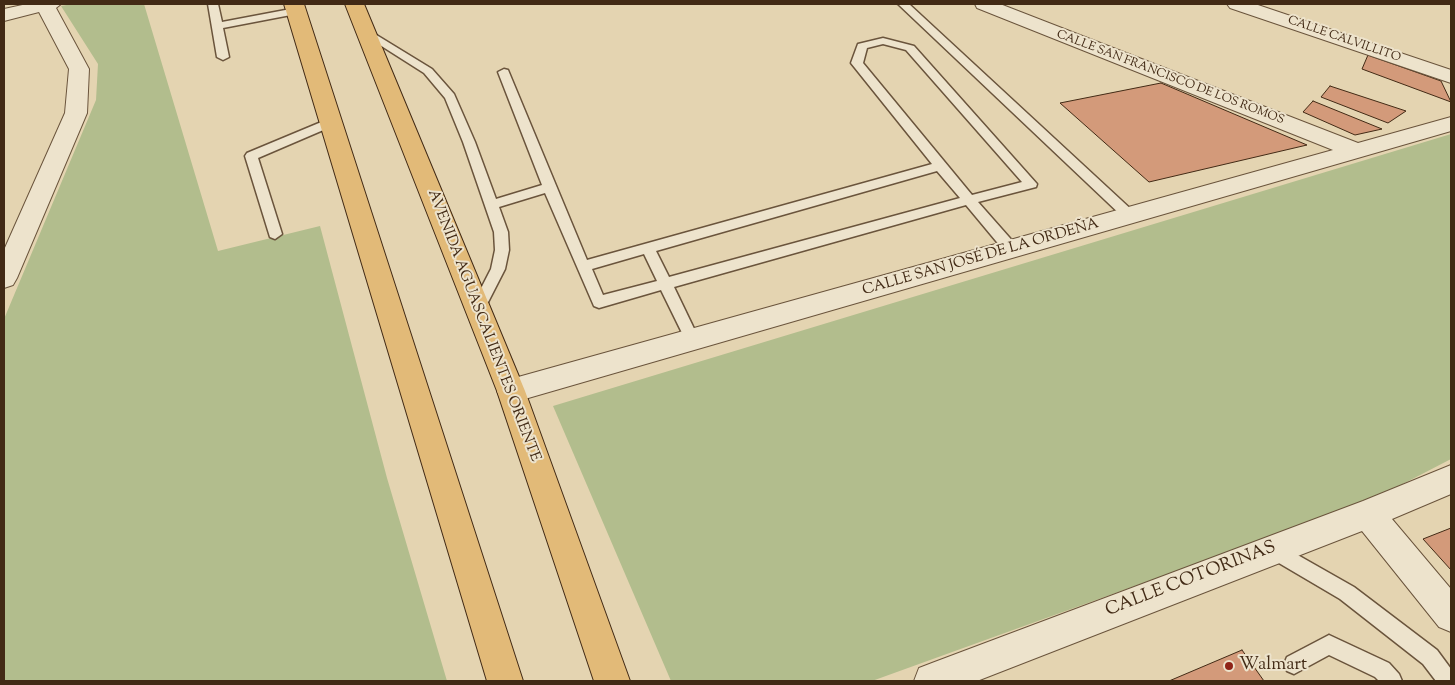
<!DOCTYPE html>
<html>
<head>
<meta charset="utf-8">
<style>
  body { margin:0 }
  #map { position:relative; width:1455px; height:685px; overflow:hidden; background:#e4d4b1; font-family:"Sorts Mill Goudy",serif }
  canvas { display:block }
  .frame { position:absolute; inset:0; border:5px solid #422a15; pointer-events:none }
</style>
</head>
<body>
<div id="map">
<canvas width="1455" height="685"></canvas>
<div class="frame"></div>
</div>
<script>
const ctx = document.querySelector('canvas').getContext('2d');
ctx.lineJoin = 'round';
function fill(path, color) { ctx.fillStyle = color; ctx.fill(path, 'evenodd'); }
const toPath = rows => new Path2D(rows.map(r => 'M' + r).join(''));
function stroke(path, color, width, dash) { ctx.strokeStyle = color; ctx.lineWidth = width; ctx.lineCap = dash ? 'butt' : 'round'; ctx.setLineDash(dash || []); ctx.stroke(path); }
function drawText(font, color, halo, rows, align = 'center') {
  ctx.font = font + ' "Sorts Mill Goudy",serif'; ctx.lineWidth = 4; ctx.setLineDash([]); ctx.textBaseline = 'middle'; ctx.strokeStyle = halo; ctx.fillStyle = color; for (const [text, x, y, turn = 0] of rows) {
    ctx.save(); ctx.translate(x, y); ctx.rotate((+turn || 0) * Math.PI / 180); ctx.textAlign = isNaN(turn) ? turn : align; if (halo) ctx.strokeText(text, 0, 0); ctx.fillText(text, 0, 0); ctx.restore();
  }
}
fill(toPath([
  [72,4,144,4,218,251,320,226,387,478,447,681,4,681,4,319,96,100,98,64,61,6],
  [1451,134,1451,459,1370,501,872,681,671,681,553,406]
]), '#b2bd8d');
const building = toPath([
  [1368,55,1441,81,1451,102,1362,69,1368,55],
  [1161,83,1307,145,1149,182,1060,103,1161,83],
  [1330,86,1406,111,1388,123,1321,97,1330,86],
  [1313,101,1382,129,1355,135,1303,112,1313,101],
  [1451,528,1451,570,1423,539,1451,528],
  [1242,650,1264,681,1169,681,1242,650]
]);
fill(building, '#d39a7a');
stroke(building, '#422a15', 1);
const service = toPath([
  [208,4,218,4,222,22,296,8,301,11,296,14,223,28,229,57,223,60,217,57,208,4],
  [898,4,909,4,1134,212,1136,215,1134,218,1124,218,898,4],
  [365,28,432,69,454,94,475,142,496,199,542,185,498,72,504,69,508,70,587,260,932,164,851,63,858,44,883,38,914,46,1037,184,1036,187,978,202,1016,245,1018,249,1016,253,1011,254,1006,253,966,205,674,287,699,339,697,343,692,345,687,343,661,290,599,308,594,306,545,193,499,207,508,232,509,250,505,269,483,312,478,314,473,312,471,308,491,269,495,250,494,232,463,142,445,98,424,73,361,33,360,31,365,28],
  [883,44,906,50,1022,182,972,195,863,63,867,48,883,44],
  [937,171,960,198,669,277,656,251,937,171],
  [644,254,657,281,603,295,592,269,644,254],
  [331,118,335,119,337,122,335,125,258,158,282,234,275,239,270,237,245,156,247,153,331,118],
  [1273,541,1354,587,1437,650,1451,669,1451,681,1436,681,1423,664,1340,599,1267,556,1264,550,1267,544,1273,541],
  [1329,635,1389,663,1399,674,1402,681,1379,681,1375,677,1329,655,1294,674,1287,671,1284,664,1287,657,1329,635]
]);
const minor = toPath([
  [27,4,61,4,56,8,89,69,87,113,17,278,13,285,4,288,4,250,65,113,69,69,39,12,4,21,4,9,27,4],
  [975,4,1000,4,1358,143,1451,117,1451,131,511,403,501,400,497,391,501,382,511,379,1333,150,977,8,975,4],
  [1227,4,1255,4,1451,70,1451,83,1230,8,1227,4],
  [1451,465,1451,494,1392,519,1451,589,1451,632,1439,627,1362,531,977,681,914,681,919,668,932,663,1363,501,1451,465]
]);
const primary = toPath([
  [284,4,304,4,523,681,487,681,284,4],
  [345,4,364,4,525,391,630,681,594,681,497,391,345,4]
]);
stroke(service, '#6a543c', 3);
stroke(minor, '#6a543c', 2);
stroke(primary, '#422a15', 2);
fill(service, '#ede3cc');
fill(minor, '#ede3cc');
fill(primary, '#e2ba78');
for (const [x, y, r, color] of [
  [1229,666,5,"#8f2418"]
]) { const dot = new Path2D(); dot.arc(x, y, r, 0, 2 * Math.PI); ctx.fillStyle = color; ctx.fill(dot); stroke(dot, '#ede3cc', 2); }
drawText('12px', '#422a15', '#ede3cc', [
  ["CALLE CALVILLITO",1344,40,19],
  ["CALLE SAN FRANCISCO DE LOS ROMOS",1170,78,21]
]);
drawText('15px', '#422a15', '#ede3cc', [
  ["CALLE SAN JOSÉ DE LA ORDEÑA",981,258,-16],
  ["AVENIDA AGUASCALIENTES ORIENTE",483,326,69]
]);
drawText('18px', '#422a15', '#ede3cc', [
  ["CALLE COTORINAS",1191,580,-21]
]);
drawText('18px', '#422a15', '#ede3cc', [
  ["Walmart",1239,666]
], 'left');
</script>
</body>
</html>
